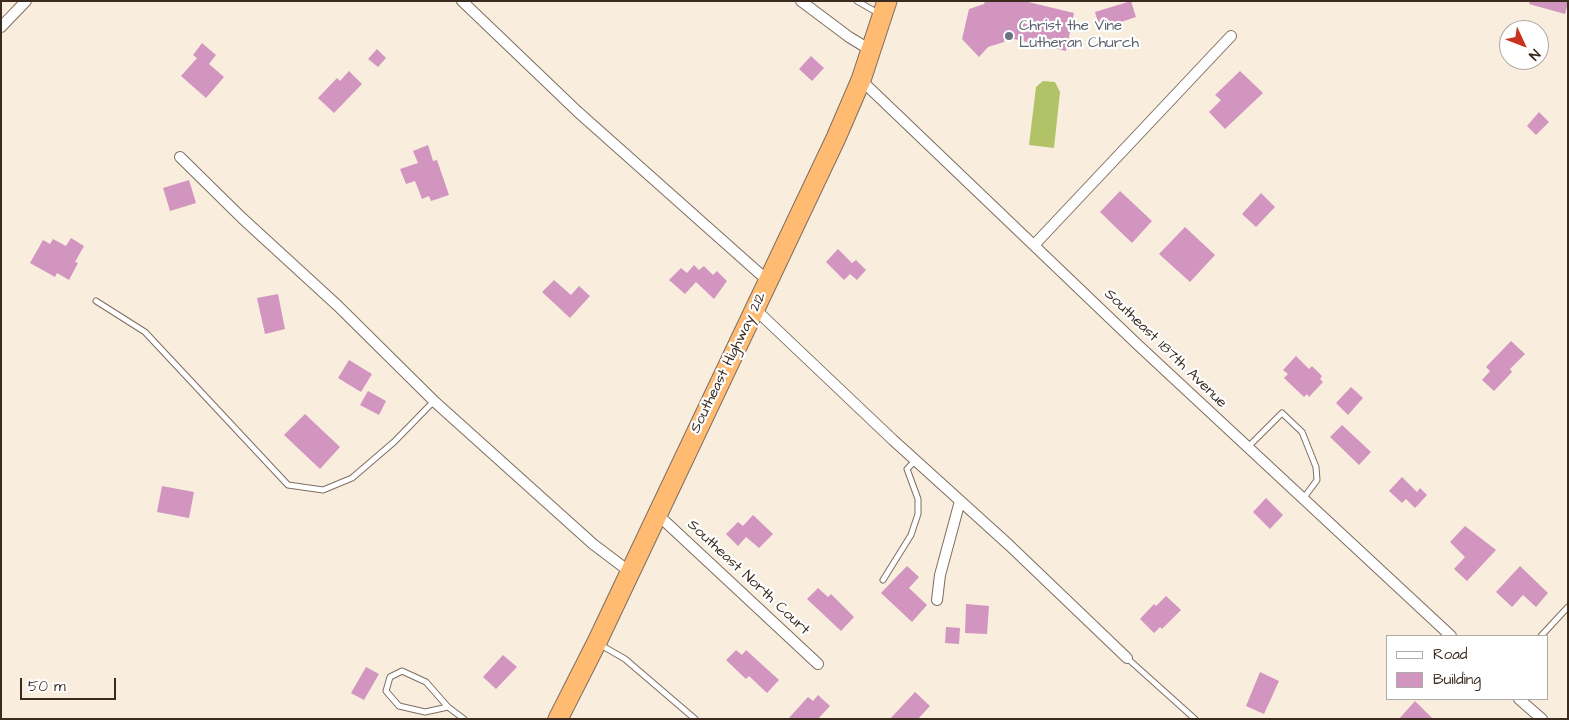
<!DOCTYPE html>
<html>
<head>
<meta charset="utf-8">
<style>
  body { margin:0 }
  #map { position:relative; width:1569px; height:720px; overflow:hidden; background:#f9edde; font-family:"Architects Daughter",sans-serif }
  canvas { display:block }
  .frame { position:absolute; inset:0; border:2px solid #3b2a1e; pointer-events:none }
  .legend { position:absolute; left:1386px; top:635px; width:162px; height:65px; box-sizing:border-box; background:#fff; border:1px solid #b1aaa5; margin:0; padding:6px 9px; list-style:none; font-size:15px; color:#3b2a1e }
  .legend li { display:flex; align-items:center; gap:10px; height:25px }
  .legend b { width:25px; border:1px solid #b1aaa5 }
  .north { position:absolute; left:1499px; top:20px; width:50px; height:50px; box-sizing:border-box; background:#fff; border:1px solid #b1aaa5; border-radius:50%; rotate:133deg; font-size:14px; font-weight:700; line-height:20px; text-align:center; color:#3b2a1e }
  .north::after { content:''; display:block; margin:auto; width:18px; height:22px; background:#c8321e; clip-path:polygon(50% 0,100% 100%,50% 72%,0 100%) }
  .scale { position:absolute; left:20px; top:678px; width:96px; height:22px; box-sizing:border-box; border:2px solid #3b2a1e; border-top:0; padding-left:6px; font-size:15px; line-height:18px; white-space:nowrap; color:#3b2a1e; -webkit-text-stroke:4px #fff; paint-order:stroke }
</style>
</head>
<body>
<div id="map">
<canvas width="1569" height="720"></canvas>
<div class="frame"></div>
<ul class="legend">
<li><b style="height:6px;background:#fff"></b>Road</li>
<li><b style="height:14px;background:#d195bf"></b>Building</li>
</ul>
<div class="north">N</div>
<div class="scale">50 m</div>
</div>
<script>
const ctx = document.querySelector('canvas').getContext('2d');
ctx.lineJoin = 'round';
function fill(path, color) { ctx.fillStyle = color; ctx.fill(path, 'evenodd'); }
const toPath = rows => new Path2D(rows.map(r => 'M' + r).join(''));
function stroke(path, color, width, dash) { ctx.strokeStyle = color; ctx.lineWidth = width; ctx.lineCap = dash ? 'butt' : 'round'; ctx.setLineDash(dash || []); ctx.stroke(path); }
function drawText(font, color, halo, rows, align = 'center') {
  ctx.font = font + ' "Architects Daughter",sans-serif'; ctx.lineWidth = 4.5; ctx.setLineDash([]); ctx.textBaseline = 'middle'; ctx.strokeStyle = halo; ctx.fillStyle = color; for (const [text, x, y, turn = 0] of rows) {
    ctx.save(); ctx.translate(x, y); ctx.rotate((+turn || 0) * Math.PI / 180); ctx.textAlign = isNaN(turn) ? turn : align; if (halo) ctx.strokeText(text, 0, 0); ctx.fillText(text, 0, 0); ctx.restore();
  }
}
fill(toPath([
  [1043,81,1055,82,1060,92,1054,148,1029,145,1036,87]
]), '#b2c367');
fill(toPath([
  [985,1,1024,1,1074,13,1066,51,1005,37,1004,42,988,47,979,57,962,39,969,9,984,4],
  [1131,1,1136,17,1100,29,1095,12],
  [1530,1,1568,1,1568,3,1565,14,1529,4],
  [202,43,216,55,209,64,224,77,206,98,181,76,197,58,193,55],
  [377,49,386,58,378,67,368,59],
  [811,56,824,68,812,81,799,69],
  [349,71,362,84,334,113,318,98,337,78,340,81],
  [1240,71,1263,93,1225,129,1209,112,1221,100,1215,95],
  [1539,112,1549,122,1536,135,1527,126],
  [428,145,433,161,437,160,449,195,431,201,429,196,422,199,415,181,406,184,400,169,418,163,413,151],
  [189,180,196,203,170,211,163,188],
  [1120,191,1152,221,1132,243,1100,212],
  [1261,193,1275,207,1256,227,1242,214],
  [1185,227,1215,255,1190,282,1159,254],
  [71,238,84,246,75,262,78,263,69,280,57,273,55,277,30,263,43,240,50,244,53,239,66,246],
  [838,249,852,263,856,260,866,270,857,280,850,274,844,280,826,262],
  [694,265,699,270,704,266,713,275,717,271,727,281,714,299,696,282,685,294,669,280,681,268,687,273],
  [554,280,571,295,579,286,590,296,570,318,542,292],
  [278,294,285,329,265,334,257,298],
  [1511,341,1525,354,1510,369,1512,372,1494,391,1482,380,1490,371,1486,367],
  [1296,356,1309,369,1312,366,1322,376,1320,379,1323,382,1309,397,1307,394,1304,397,1284,378,1288,374,1283,370],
  [349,360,372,374,361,392,338,378],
  [1351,387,1363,398,1348,415,1336,403],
  [368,391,386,401,379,415,360,405],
  [305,414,340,447,320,469,284,435],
  [1342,425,1371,452,1359,465,1330,437],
  [1402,477,1417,492,1420,488,1427,495,1415,508,1406,499,1402,503,1389,491],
  [162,486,194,492,189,518,157,512],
  [1266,498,1283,515,1270,529,1253,512],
  [753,515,773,534,759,548,746,537,738,546,726,534,738,522,743,526],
  [1465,526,1496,550,1467,581,1454,569,1465,557,1450,542],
  [907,566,919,577,909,588,927,605,912,622,881,593],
  [1520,566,1548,593,1536,607,1523,595,1512,607,1496,592],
  [818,588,828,597,831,594,854,617,841,631,807,599],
  [1166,596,1181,610,1162,629,1160,627,1154,633,1140,619,1154,604,1156,606],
  [966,604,989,606,987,634,965,633],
  [946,627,960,628,959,644,945,643],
  [736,650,742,655,746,650,779,680,767,693,749,676,746,679,726,660],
  [503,655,517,667,496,689,483,677],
  [366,667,379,674,364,700,351,693],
  [1260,672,1279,681,1264,714,1246,706],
  [915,692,930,706,918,719,890,719],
  [818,695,830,706,818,719,788,719,808,697,813,701],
  [1415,701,1433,719,1399,719]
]), '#d195bf');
const lane = toPath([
  [857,1,878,13],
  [96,301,145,332,288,485,323,490,352,478,394,442,434,401],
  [1247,448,1282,413,1302,432,1316,467,1317,480,1303,499],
  [883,580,911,535,918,514,918,499,907,469,915,461],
  [1541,636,1568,607],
  [599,644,625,659,695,719],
  [1127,658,1195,719],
  [448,707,425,712,399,706,386,691,390,677,402,671,426,682,448,707,464,719]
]);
const street = toPath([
  [462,1,578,112,768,281],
  [801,1,849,37,872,51],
  [1,27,26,1],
  [861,80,1138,345,1451,636],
  [180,157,242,218,338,306,435,402,593,544,630,572],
  [1035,244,1231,36],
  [755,309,893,440,1009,545,1127,658],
  [657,514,818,664],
  [937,600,940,575,960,501],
  [1519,699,1542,719]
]);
const highway = toPath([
  [558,719,597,642,836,138,861,80,887,1]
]);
stroke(lane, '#7e6e61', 7);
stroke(street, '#7e6e61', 12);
stroke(highway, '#7e6e61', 21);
stroke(lane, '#fff', 5);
stroke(street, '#fff', 10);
stroke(highway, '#ffbb71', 19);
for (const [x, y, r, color] of [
  [1009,36,5,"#6b7280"]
]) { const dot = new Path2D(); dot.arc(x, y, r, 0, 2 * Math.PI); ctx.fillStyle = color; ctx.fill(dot); stroke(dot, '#fff', 2); }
drawText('15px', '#5b616d', '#fff', [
  ["Christ the Vine",1019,27],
  ["Lutheran Church",1019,44]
], 'left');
drawText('15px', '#3b2a1e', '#fff', [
  ["Southeast 187th Avenue",1165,349,44],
  ["Southeast Highway 212",729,363,-64],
  ["Southeast North Court",748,578,43]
]);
</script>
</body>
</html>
